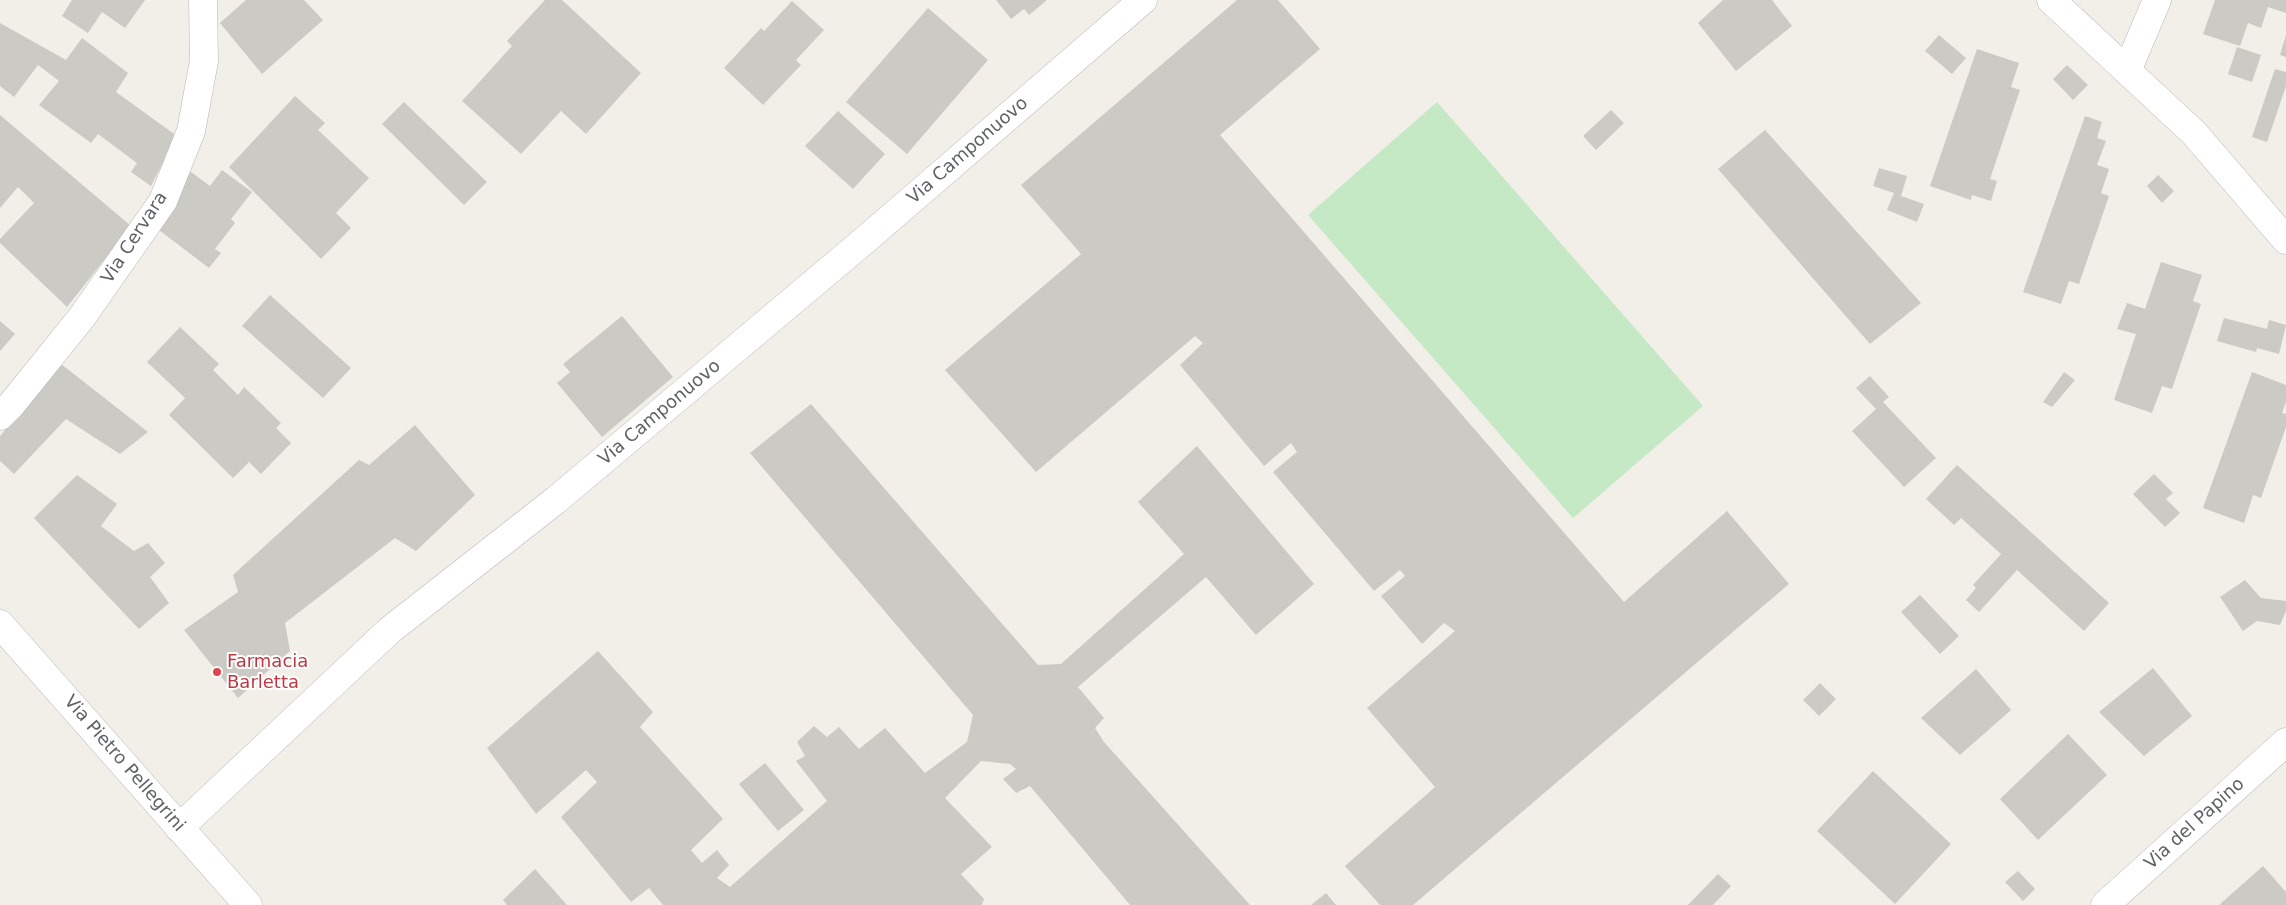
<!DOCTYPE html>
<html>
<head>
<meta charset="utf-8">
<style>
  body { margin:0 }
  canvas { display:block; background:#f1efe8 }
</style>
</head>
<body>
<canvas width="2286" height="905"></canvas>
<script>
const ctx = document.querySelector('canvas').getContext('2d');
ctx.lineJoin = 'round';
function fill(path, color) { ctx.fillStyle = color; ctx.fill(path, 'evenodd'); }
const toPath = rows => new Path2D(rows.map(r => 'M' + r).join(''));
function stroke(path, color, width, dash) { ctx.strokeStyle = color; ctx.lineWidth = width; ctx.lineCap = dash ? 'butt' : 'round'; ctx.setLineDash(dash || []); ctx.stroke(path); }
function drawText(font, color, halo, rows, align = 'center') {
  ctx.font = font + ' "DejaVu Sans",sans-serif'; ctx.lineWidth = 4; ctx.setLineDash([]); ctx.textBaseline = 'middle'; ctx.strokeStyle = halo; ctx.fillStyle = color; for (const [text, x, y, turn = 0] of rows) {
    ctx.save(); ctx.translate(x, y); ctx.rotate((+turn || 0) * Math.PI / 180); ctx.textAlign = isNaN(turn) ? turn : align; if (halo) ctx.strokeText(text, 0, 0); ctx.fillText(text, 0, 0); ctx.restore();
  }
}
fill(toPath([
  [1437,102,1703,406,1573,518,1308,215]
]), '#c5e8c5');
fill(toPath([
  [72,0,145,0,125,28,102,12,88,33,62,16],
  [246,0,304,0,323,20,262,74,220,23],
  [545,0,562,0,641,73,586,134,561,111,521,154,462,101,512,46,507,41],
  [996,0,1047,0,1029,15,1024,9,1011,19],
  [1237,0,1278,0,1320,49,1220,135,1624,602,1727,511,1789,584,1413,905,1380,905,1345,866,1435,787,1367,708,1455,631,1444,623,1422,644,1381,596,1405,576,1400,570,1374,591,1273,472,1297,452,1291,443,1264,466,1180,365,1203,343,1195,336,1036,472,945,370,1081,254,1021,185],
  [1723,0,1772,0,1792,26,1736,71,1698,23],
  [2215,0,2286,0,2286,13,2268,7,2261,28,2248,23,2240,46,2203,34],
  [792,1,824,30,796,60,801,65,763,105,724,68,761,28,764,31],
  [928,8,988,60,907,154,846,102],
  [0,23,66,60,82,38,128,73,116,92,177,136,151,186,131,172,137,163,98,134,91,143,39,105,59,81,38,65,14,97,0,86],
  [1939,35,1966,58,1952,74,1925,51],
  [2286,35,2286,57,2280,55],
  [2237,47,2261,55,2252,82,2228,74],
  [1977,49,2019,63,2011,87,2020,90,1990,179,1997,181,1991,201,1972,195,1971,200,1930,186],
  [2067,65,2088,85,2073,100,2053,79],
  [2275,69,2286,72,2286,86,2267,142,2252,137],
  [295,96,325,123,318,130,369,178,336,213,351,228,321,259,229,167],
  [404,102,487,182,464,205,382,124],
  [1611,110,1624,123,1596,150,1583,136],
  [838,111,885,154,853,189,805,146],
  [0,115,131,226,67,307,0,243,0,239,34,203,18,187,0,208],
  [2085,116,2102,122,2097,138,2106,141,2097,165,2109,169,2101,193,2109,196,2079,284,2069,281,2061,304,2023,292],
  [1765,130,1921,303,1870,344,1718,169],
  [1879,168,1907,176,1901,196,1924,204,1917,222,1887,210,1894,193,1873,186],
  [222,170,252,192,231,219,235,223,215,249,221,253,209,268,151,224,191,172,210,186],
  [2158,175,2174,191,2162,203,2147,186],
  [2161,262,2202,275,2193,301,2201,304,2172,389,2162,386,2152,413,2114,400,2136,334,2117,329,2127,303,2145,309],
  [270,295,351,368,323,398,242,326],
  [622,316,673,377,602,437,557,383,570,372,563,364],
  [2224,318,2267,329,2269,320,2286,325,2279,354,2257,348,2256,352,2217,341],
  [0,321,15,334,0,351],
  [180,327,219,364,213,370,238,395,244,387,281,423,276,428,291,443,261,474,249,462,233,478,169,415,185,398,147,362],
  [61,364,148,432,120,454,66,419,14,474,0,461,0,436],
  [2064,372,2075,380,2052,407,2043,402],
  [2252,372,2286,385,2286,402,2282,413,2286,414,2286,427,2261,498,2253,495,2244,523,2203,508],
  [1870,376,1889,397,1883,402,1936,458,1904,487,1852,431,1876,409,1856,388],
  [811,404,1038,665,1061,664,1184,554,1138,502,1197,446,1314,584,1256,635,1206,577,1078,687,1104,718,1095,728,1104,742,1250,905,1130,905,1030,786,1016,793,1003,779,1016,769,1010,764,981,761,945,798,992,847,961,874,984,899,982,905,663,905,649,888,631,902,561,817,597,782,586,770,536,814,487,748,598,651,653,712,640,727,723,819,691,850,702,863,717,850,729,865,717,878,730,887,827,801,796,761,805,756,797,742,814,726,827,737,839,727,859,749,885,728,925,773,967,742,973,715,750,453],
  [415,425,475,495,416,551,395,538,285,623,290,651,238,698,184,630,238,592,233,575,359,460,369,465],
  [1957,465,2109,603,2084,631,2017,570,1979,612,1966,600,1976,588,1973,585,2001,554,1961,518,1954,525,1926,499],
  [2154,474,2173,493,2166,499,2180,513,2165,527,2133,494],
  [77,475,117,504,101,526,134,551,148,543,165,563,150,577,169,603,139,629,34,518],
  [2245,580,2261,598,2286,601,2286,611,2280,625,2257,621,2243,631,2220,597],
  [1920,595,1959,636,1940,654,1901,612],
  [2153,668,2192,716,2144,756,2099,712],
  [1976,669,2011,710,1960,755,1921,718],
  [1820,683,1836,699,1819,716,1803,700],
  [2068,734,2107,775,2038,840,2000,799],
  [765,763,804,810,778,831,739,784],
  [1873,771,1951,844,1895,904,1817,831],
  [2263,866,2286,892,2286,905,2219,905],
  [535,869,567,905,507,905,503,900],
  [2018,871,2035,889,2023,901,2005,882],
  [1718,874,1731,886,1713,905,1688,905],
  [1326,893,1336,905,1311,905]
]), '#cccac5');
const minor = toPath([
  [2051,0,2194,133,2286,240],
  [2127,71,2157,0],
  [0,416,11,405,82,317,163,201,191,131,204,61,203,0],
  [179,828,390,630,556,500,865,240,1143,0]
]);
const tertiary = toPath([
  [2105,905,2286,742]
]);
const secondary = toPath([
  [0,624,248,905]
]);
stroke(minor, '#b5b8bc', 29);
stroke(tertiary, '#b5b8bc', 29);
stroke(secondary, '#b6babf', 29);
stroke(minor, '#fff', 28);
stroke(tertiary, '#fff', 28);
stroke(secondary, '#fff', 28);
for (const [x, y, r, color] of [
  [217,672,5,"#e0444e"]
]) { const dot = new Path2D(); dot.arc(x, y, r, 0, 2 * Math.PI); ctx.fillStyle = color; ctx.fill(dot); stroke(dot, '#fff', 2); }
drawText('18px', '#5f6368', '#fff', [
  ["Via Camponuovo",968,151,-41],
  ["Via Cervara",135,238,-57],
  ["Via Camponuovo",660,413,-40],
  ["Via Pietro Pellegrini",124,764,49],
  ["Via del Papino",2195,824,-42]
]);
drawText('18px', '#be3a42', '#fff', [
  ["Farmacia",227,662],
  ["Barletta",227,683]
], 'left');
</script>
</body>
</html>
